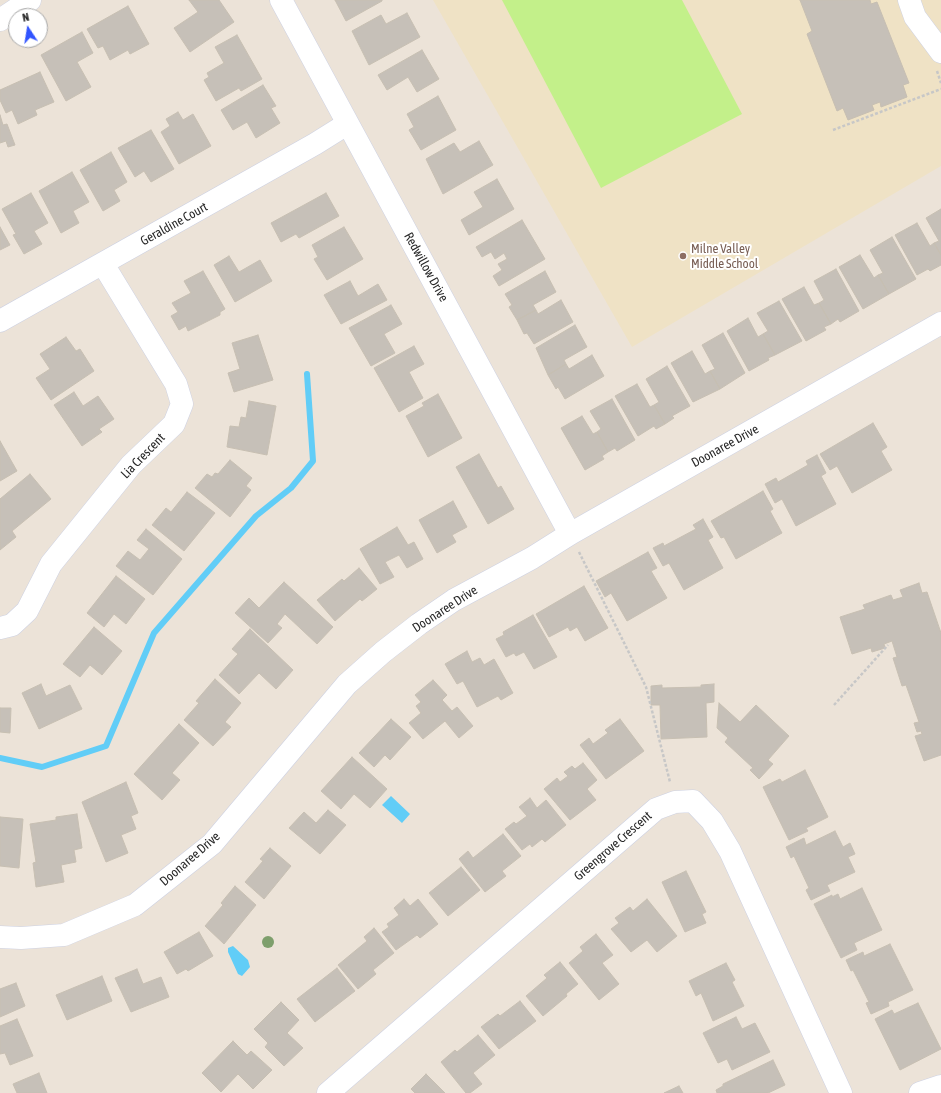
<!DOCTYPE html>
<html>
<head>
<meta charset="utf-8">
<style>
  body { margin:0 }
  #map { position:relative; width:941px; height:1093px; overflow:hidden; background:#ece3d8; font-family:"Asap Condensed",sans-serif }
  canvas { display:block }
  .north { position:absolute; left:8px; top:8px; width:40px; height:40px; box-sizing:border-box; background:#fff; border:1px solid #a9a9a9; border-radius:50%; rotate:348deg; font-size:11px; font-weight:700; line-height:16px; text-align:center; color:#282828 }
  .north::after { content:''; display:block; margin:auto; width:14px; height:18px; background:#3154ff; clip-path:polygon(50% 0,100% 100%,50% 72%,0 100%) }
</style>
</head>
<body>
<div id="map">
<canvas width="941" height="1093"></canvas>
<div class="north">N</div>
</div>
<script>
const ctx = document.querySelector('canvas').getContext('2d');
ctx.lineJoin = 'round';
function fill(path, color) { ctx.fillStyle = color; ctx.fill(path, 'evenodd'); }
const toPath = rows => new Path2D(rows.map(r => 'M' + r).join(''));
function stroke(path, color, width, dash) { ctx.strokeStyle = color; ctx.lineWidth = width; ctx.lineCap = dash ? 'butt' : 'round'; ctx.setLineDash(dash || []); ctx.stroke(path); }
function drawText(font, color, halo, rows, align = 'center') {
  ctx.font = font + ' "Asap Condensed",sans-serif'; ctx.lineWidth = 4; ctx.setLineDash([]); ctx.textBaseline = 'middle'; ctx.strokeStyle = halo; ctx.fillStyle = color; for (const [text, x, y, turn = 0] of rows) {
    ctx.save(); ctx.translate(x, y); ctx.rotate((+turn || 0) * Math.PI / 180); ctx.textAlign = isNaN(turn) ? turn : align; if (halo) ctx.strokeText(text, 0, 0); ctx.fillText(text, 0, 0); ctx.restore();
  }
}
fill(toPath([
  [433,0,941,0,941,166,632,347]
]), '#efe2c5');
fill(toPath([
  [502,0,682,0,742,114,601,188]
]), '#c3f08a');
fill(toPath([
  [391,796,410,814,402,823,382,805],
  [233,946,248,960,250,967,242,976,238,974,228,952,228,948]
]), '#61cdf7');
stroke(toPath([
  [0,758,42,767,106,746,154,633,256,516,291,488,313,461,307,374]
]), '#61cdf7', 6);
const building = toPath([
  [189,0,219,0,234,22,190,52,174,28,198,12,189,0],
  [335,0,382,0,382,1,346,21,335,0],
  [800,0,870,0,871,4,877,2,909,83,903,85,907,97,881,107,880,102,872,105,874,110,848,120,843,108,837,111,807,34,812,31,800,0],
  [128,6,149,44,130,54,128,50,110,60,103,46,98,48,87,29,128,6],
  [407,13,420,37,369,65,352,31,381,15,386,24,407,13],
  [82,32,93,53,77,62,91,87,66,101,41,55,82,32],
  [237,35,262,79,241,91,239,88,216,101,204,80,209,77,207,73,224,63,215,47,237,35],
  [422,50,439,79,417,92,408,77,387,90,378,75,422,50],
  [40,72,54,102,35,110,37,115,18,124,12,110,6,113,0,100,0,90,40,72],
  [263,85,276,106,271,108,280,123,256,138,247,122,233,130,221,110,263,85],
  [438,96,456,130,421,150,409,130,414,127,407,114,438,96],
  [178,112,183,120,193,114,211,146,179,164,161,132,170,126,166,119,178,112],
  [0,115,3,125,7,124,15,145,8,147,6,141,0,143,0,115],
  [151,130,174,169,151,182,144,171,135,177,118,148,151,130],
  [479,141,493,165,443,194,426,159,454,143,460,152,479,141],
  [111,152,127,182,114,190,120,201,103,211,80,170,111,152],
  [72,172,89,202,73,211,79,223,61,233,39,191,72,172],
  [497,179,514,209,469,235,461,220,483,207,474,192,497,179],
  [31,193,48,223,34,231,42,244,24,254,13,235,16,234,2,209,31,193],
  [326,193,339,216,299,238,296,234,281,242,271,223,326,193],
  [941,209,941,255,934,243,939,241,926,218,941,209],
  [522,220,545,259,499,286,493,276,502,270,498,264,507,259,504,253,495,259,491,252,482,257,476,247,522,220],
  [917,223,930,246,934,243,941,255,941,265,930,271,928,269,917,275,895,235,917,223],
  [0,227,10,245,0,250,0,227],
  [344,227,363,259,327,280,314,259,318,257,312,245,344,227],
  [892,237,916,279,889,294,878,275,883,273,870,250,892,237],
  [860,255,874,278,878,275,889,294,863,309,839,267,860,255],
  [229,256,239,272,260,260,272,281,235,302,214,265,229,256],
  [836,269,859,311,840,322,838,319,831,324,819,303,824,300,814,281,836,269],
  [203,271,225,309,220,312,220,315,188,331,186,326,179,330,171,316,178,312,172,303,191,293,184,281,203,271],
  [545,271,556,292,533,305,536,310,517,320,509,307,512,305,505,294,545,271],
  [350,281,358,296,378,284,387,300,341,324,324,295,350,281],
  [804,287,814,305,819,303,831,324,824,327,826,330,806,341,782,299,804,287],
  [561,300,573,322,534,344,527,333,524,334,517,320,536,310,538,314,561,300],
  [779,301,802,341,775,355,763,334,768,331,757,313,779,301],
  [391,305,402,324,384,334,395,353,371,366,349,328,391,305],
  [748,318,758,337,763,334,775,355,768,358,769,360,749,371,727,331,748,318],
  [575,325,587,347,564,360,566,364,548,375,536,348,575,325],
  [723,333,745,373,720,389,710,371,715,369,702,345,723,333],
  [258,335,273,380,234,392,228,373,240,369,232,343,258,335],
  [66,337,76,351,80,349,94,371,51,400,36,378,50,369,40,354,66,337],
  [414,346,424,364,409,372,423,398,399,412,374,368,414,346],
  [692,351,705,374,710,371,720,389,693,402,671,363,692,351],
  [592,355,604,376,565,399,558,387,556,389,548,375,566,364,569,369,592,355],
  [667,366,690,406,672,416,674,418,665,424,654,405,659,402,646,379,667,366],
  [637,384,650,407,654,405,665,424,656,429,654,426,638,436,615,396,637,384],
  [74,392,83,406,98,396,114,419,99,429,102,432,82,446,54,405,74,392],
  [438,394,462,438,428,457,406,416,424,406,422,403,438,394],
  [612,399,635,440,617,451,615,448,608,452,597,432,601,429,590,411,612,399],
  [249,401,276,406,267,455,227,447,230,426,239,427,241,417,246,418,249,401],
  [582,416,593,434,597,432,608,452,602,456,604,459,585,470,561,428,582,416],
  [873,423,887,447,881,451,892,470,852,493,837,466,830,470,820,454,873,423],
  [0,441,17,471,0,481,0,441],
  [479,454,498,488,501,486,514,509,488,524,456,467,479,454],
  [817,455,826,473,821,476,836,504,796,526,782,499,775,503,765,484,776,478,778,482,808,465,806,461,817,455],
  [230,460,252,478,246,486,251,490,230,517,195,488,207,474,212,477,215,473,218,474,230,460],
  [30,474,51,499,12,531,16,537,0,550,0,499,30,474],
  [763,491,773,509,770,511,782,533,736,559,724,537,721,538,711,521,763,491],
  [187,492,215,513,184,551,152,525,166,508,171,512,187,492],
  [453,501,467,527,452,535,456,542,437,553,419,520,453,501],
  [703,519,713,537,708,540,723,568,684,590,669,563,663,566,653,548,663,543,664,546,696,529,693,525,703,519],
  [397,527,408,545,414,542,423,559,407,568,399,555,385,562,394,577,380,584,360,549,397,527],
  [146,529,182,559,153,595,116,566,128,551,140,560,149,549,137,540,146,529],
  [648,552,657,568,651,571,667,598,627,621,611,593,605,597,596,581,648,552],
  [359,568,377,589,362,601,360,599,335,621,317,600,342,579,344,581,359,568],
  [116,576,145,599,126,624,114,614,104,627,87,613,116,576],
  [284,582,333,627,317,644,285,614,277,624,282,628,268,643,235,613,249,598,259,608,284,582],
  [919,583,922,593,927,592,941,633,941,755,924,761,915,736,922,734,921,731,917,732,914,723,919,722,906,685,902,686,893,658,897,657,892,641,884,644,885,648,872,652,871,648,852,654,840,617,865,609,863,605,891,595,893,600,903,597,900,590,919,583],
  [584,586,608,628,585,641,577,627,570,631,568,627,549,637,536,614,584,586],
  [533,615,557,657,534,669,524,652,516,656,514,653,506,657,496,639,504,635,503,632,533,615],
  [94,627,122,651,102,675,90,665,80,677,63,664,94,627],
  [250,629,293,670,276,689,259,673,239,694,219,675,238,654,232,649,250,629],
  [467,651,472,662,480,658,484,665,494,659,513,693,501,700,498,696,477,707,463,681,457,684,445,664,467,651],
  [215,679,241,703,225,722,231,727,213,746,184,720,199,703,196,701,215,679],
  [433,680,447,695,442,700,452,711,457,707,473,726,459,738,445,721,423,739,409,723,421,713,416,706,421,702,415,695,433,680],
  [41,684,46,696,70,685,82,709,39,729,22,693,41,684],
  [714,684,714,702,706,703,707,737,661,739,660,705,651,705,651,686,662,685,662,688,701,687,701,685,714,684],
  [719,703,740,722,756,705,789,736,768,760,773,764,759,779,750,770,753,768,725,742,728,738,717,728,719,703],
  [0,708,11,708,10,733,0,732,0,708],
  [391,719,411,737,390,760,385,755,374,767,359,753,391,719],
  [620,719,644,751,606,779,580,745,589,738,593,744,608,733,605,730,620,719],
  [179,724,199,743,172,773,180,780,162,800,134,774,179,724],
  [352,757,387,789,370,808,354,794,341,809,321,791,352,757],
  [583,763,597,780,587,789,596,800,570,820,544,789,557,778,560,782,568,776,564,772,572,766,575,769,583,763],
  [805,770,828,817,806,828,808,831,789,840,763,787,780,779,782,782,805,770],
  [126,782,138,813,131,816,136,829,121,835,128,853,106,862,82,802,126,782],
  [530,798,537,808,546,800,566,825,545,842,542,839,532,847,530,844,522,850,505,829,514,822,516,824,527,816,519,807,530,798],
  [328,810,346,825,320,854,289,828,304,812,316,823,328,810],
  [77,814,82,848,74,850,76,862,61,865,64,882,36,887,33,863,36,862,30,824,56,820,56,817,77,814],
  [0,817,23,819,19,868,0,866,0,817],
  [835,831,843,847,850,843,855,854,848,857,855,872,827,885,830,891,811,900,806,890,809,888,794,856,791,858,786,847,804,838,806,845,835,831],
  [503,834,521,856,502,871,506,876,485,892,459,859,468,851,473,858,503,834],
  [270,848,291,866,264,899,245,882,263,861,260,859,270,848],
  [461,867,480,890,448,916,429,893,461,867],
  [686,871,706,912,702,914,706,923,685,932,662,882,686,871],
  [235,886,256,905,224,944,205,926,223,905,221,903,235,886],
  [862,888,882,930,854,943,857,950,841,958,814,904,832,895,832,897,838,894,840,899,862,888],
  [404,899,410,906,418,899,438,924,420,938,417,935,396,950,382,932,389,927,387,924,399,915,394,908,404,899],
  [647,899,677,936,657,952,647,940,631,952,611,929,619,923,615,918,630,907,633,911,647,899],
  [374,928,394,953,373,970,376,974,358,989,338,965,367,941,364,937,374,928],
  [199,932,213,956,188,971,186,969,177,974,164,952,199,932],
  [596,934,613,955,602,963,619,984,599,1000,569,963,583,951,580,947,596,934],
  [890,944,913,990,888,1002,889,1006,871,1014,866,1003,869,1002,853,970,851,971,846,960,863,952,864,956,890,944],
  [560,962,578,984,566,994,567,996,543,1016,526,996,547,978,544,975,560,962],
  [726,963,735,980,732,982,744,1006,713,1021,701,993,696,996,689,981,726,963],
  [337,968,355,991,315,1022,297,999,337,968],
  [137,969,143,984,161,977,169,997,131,1012,115,978,137,969],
  [102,976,112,1001,67,1020,56,995,102,976],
  [16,983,25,1006,0,1017,0,989,16,983],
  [520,1001,536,1021,499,1049,481,1027,498,1014,500,1016,520,1001],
  [281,1002,299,1020,287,1033,303,1048,284,1066,265,1047,268,1043,254,1029,281,1002],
  [918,1003,941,1049,900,1070,875,1019,892,1010,894,1014,918,1003],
  [736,1017,742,1029,755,1023,770,1052,732,1070,727,1059,718,1063,703,1033,736,1017],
  [17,1019,33,1056,10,1065,5,1053,0,1054,0,1026,17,1019],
  [478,1035,495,1055,473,1073,482,1084,470,1093,466,1093,441,1062,455,1050,457,1052,478,1035],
  [233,1041,247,1055,251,1051,272,1070,253,1089,238,1074,221,1092,202,1073,233,1041],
  [773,1060,785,1085,768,1093,717,1093,716,1090,723,1086,723,1084,773,1060],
  [39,1073,47,1093,17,1093,13,1084,39,1073],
  [426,1074,445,1093,415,1093,411,1089,426,1074],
  [679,1086,683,1093,664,1093,679,1086]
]);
fill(building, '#c6c0b8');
stroke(building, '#c7bfb2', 1);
const minor = toPath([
  [281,0,570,534],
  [909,0,915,17,941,52],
  [0,20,30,0],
  [0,321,315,144,347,124],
  [0,628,12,625,27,611,51,564,131,465,174,424,182,404,176,384,103,264],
  [0,937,21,938,64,935,135,905,212,844,347,684,383,652,419,624,454,600,532,558,570,534,941,323],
  [328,1093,656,809,675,802,693,801,712,821,730,851,841,1093],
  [920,1093,941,1086]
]);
stroke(minor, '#cdd1e2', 23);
stroke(toPath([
  [937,71,941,83],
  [833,130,941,89],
  [579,552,646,687,670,782],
  [834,705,888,645]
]), '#c7c7c7', 2.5, [3, 2]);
stroke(minor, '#fff', 22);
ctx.fillStyle = '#7e9f6c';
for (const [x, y] of [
  [268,942]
]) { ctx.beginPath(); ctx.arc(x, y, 6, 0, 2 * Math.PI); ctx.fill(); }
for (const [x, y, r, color] of [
  [683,256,4,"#8d6e63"]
]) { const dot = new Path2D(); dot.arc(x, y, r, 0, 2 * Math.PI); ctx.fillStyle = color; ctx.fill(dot); stroke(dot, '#fff', 1.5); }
drawText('13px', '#282828', '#fff', [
  ["Geraldine Court",174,224,-29],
  ["Redwillow Drive",426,267,61],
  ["Doonaree Drive",725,446,-29],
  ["Lia Crescent",143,456,-46],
  ["Doonaree Drive",445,609,-33],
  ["Greengrove Crescent",613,846,-41],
  ["Doonaree Drive",190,859,-41]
]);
drawText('13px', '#785e54', '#fff', [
  ["Milne Valley",691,249],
  ["Middle School",691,264]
], 'left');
</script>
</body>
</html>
